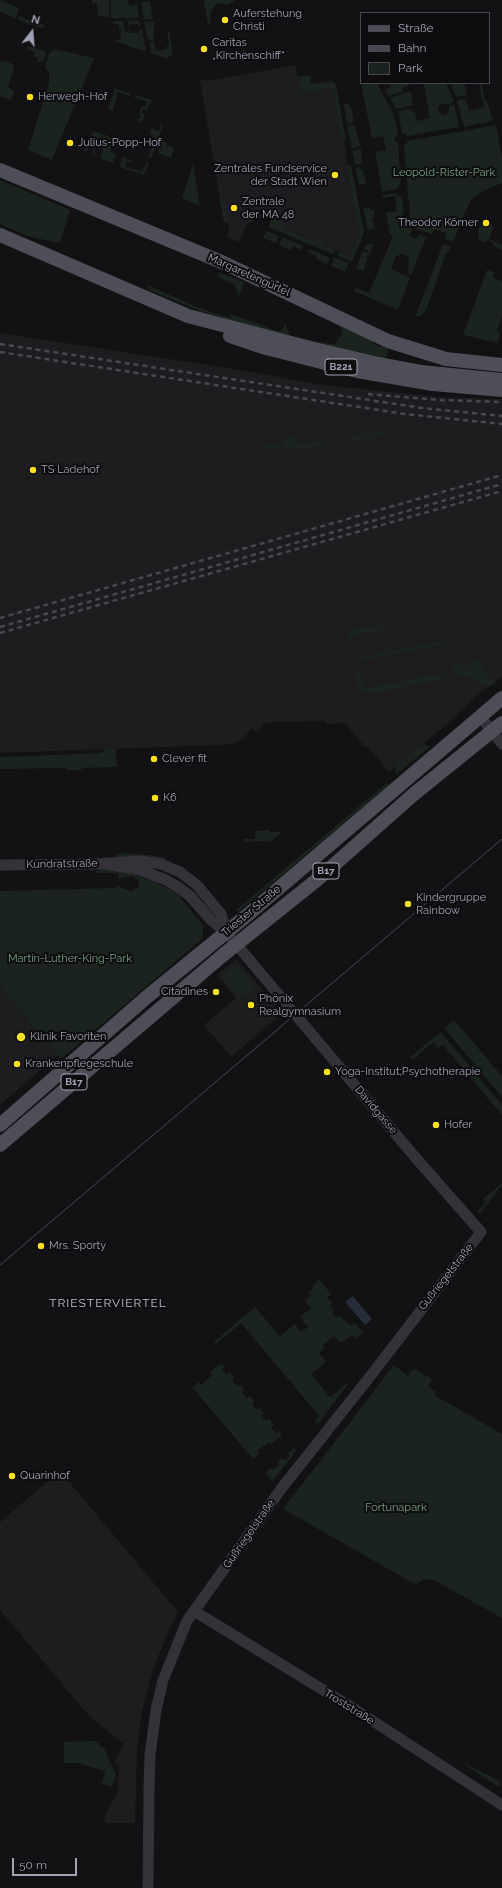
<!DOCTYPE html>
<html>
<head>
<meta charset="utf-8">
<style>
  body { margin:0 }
  #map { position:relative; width:502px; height:1888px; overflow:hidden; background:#121113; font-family:Raleway,sans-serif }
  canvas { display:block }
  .legend { position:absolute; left:360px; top:12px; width:130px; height:72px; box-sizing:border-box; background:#0d0c0e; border:1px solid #484851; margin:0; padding:5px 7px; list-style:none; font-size:12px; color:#a1a3b5 }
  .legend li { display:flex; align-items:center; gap:8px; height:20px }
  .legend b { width:20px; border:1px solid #484851 }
  .north { position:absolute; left:12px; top:12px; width:40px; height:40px; -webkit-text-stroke:3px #0d0c0e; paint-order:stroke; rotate:17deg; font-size:11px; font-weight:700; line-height:16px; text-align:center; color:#a1a3b5 }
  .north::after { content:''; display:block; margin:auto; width:14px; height:18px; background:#a1a3b5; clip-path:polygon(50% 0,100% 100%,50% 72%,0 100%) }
  .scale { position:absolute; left:12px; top:1858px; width:65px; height:18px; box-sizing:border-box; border:2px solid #a1a3b5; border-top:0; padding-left:5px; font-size:12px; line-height:14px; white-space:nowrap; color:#a1a3b5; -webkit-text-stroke:3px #0d0c0e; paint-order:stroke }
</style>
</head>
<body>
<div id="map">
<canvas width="502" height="1888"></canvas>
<ul class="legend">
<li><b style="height:5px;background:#4e4e58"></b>Straße</li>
<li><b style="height:5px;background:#474750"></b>Bahn</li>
<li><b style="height:11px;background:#1b231e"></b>Park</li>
</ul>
<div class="north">N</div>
<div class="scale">50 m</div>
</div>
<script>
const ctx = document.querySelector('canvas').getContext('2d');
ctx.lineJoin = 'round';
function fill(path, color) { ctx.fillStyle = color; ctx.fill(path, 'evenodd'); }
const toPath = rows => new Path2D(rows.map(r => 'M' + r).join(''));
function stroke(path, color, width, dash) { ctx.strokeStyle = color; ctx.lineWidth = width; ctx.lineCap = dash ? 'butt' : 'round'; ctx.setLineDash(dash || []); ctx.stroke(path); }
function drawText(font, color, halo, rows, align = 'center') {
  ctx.font = font + ' Raleway,sans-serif'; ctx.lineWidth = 4; ctx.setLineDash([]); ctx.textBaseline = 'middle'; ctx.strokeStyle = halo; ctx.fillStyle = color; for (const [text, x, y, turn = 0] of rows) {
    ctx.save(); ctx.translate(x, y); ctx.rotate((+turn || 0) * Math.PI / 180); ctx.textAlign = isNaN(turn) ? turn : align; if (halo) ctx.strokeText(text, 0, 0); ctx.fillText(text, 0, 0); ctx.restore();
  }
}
fill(toPath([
  [295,65,301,93,333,87,359,234,349,256,284,228,281,224,261,216,250,217,239,242,226,237,229,230,227,222,224,223,200,80,207,79,208,81],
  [0,333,228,368,324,385,441,397,502,399,502,677,480,693,447,724,389,772,369,748,365,747,345,723,326,724,326,721,275,722,264,724,257,732,252,728,244,738,236,743,220,745,0,753],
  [236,959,282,1013,231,1057,204,1025,236,998,217,975],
  [0,987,58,1055,0,1105],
  [60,1471,178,1612,164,1642,153,1670,142,1712,137,1750,135,1823,106,1823,104,1817,119,1789,118,1787,119,1765,114,1762,124,1744,90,1717,0,1610,0,1522]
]), '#1d1d20');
fill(toPath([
  [0,0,19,8,16,19,0,11],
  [92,0,129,0,128,3,129,5,132,6,137,3,139,16,136,18,111,18,111,1,109,1,109,17,98,16,97,2,92,4],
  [204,0,235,0,228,5,220,3,215,5,211,11,210,23,208,24],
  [150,1,153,19,144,20,141,2],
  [19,16,44,25,43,29,18,20],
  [138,20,141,24,140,26,138,24,129,25,130,33,139,33,140,29,142,29,146,50,143,51,114,41,114,40,121,39,121,29,119,29,119,24,113,24,113,21,123,21,125,32,129,31,128,21],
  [154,21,154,39,149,40,147,37,144,22],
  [169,30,173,52,171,56,166,58,151,53,150,42,154,41,156,51,167,49,166,47,169,46,167,31],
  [27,46,45,51,46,54,44,61,37,62,38,58,33,56,34,52,27,50],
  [54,49,94,58,52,160,28,150,49,83,49,73,45,67,49,54],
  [5,61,12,64,14,68,8,87,14,91,11,100,0,96,0,62],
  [310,75,311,84,332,81,336,84,346,141,344,142,348,166,351,165,364,233,352,262,337,256,339,252,349,256,359,234,333,88,300,93,298,77],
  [361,83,377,83,394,115,398,134,394,139,399,146,399,166,401,166,401,180,398,188,394,190,382,192,375,152,386,150,383,136,372,138],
  [389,83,409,83,410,85,404,87,402,92,388,96,385,88,387,89,391,87],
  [424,83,446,83,454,102,448,105,444,103,440,105,438,108,439,112,443,115,447,114,449,111,449,107,454,104,459,127,408,136,402,133,398,111,412,109,412,112,415,112,417,121,430,118],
  [450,83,464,83,467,95,456,97],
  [479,83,484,83,482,84,485,101,487,101,493,121,464,127,457,100,466,99,469,111,484,108],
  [115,88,131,94,130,96,118,92,113,111,108,109],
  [411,91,413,105,396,109,390,98],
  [135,95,152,100,147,110,143,109,142,113,145,114,142,122,137,120,138,118,140,118,141,116,139,114,142,106,145,107,147,102,134,97],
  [349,103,349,107,351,107,354,122,347,124,344,104],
  [161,124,163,125,151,158,148,157,155,139,152,138,153,135,150,133,151,128,159,131],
  [353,125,355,126,360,146,352,148,347,126],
  [496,125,502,157,502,183,483,191,471,200,465,212,453,242,445,239,446,233,434,229,432,234,416,229,411,223,410,217,404,147,408,141],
  [93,131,108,136,114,140,110,151,116,154,113,163,101,159,100,157,103,150,101,149,96,147,94,152,98,155,98,156,92,154,94,148,89,147,87,152,84,151],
  [162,141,167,143,166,145,174,148,171,158,158,153],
  [361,149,362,164,355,165,352,151],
  [122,157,132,160,131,162,127,161,125,166,130,168,142,171,146,163,149,163,144,175,120,167],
  [193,164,200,206,182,198],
  [360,167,361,171,363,170,366,184,359,185,355,168],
  [0,180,70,210,60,243,30,237,0,224],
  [395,193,402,198,404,213,402,213,403,218,404,217,408,225,414,232,412,231,409,235,416,239,419,234,426,237,411,275,408,273,409,257,403,254,396,256,391,269,410,278,398,310,354,291,356,288,369,293,393,236,390,234,386,213,397,211,395,196,383,198,383,195],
  [222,194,227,222,224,223,219,195],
  [370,207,371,210,374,210,375,217,372,218,375,229,368,230,363,208],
  [261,214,286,224,284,228,310,240,312,237,324,242,322,245,335,250,333,254,268,227,271,220,261,216,259,219,257,218,246,225,251,215],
  [486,221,492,224,493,228,489,239,502,245,502,250,493,245,494,243,488,240,485,243,479,241,478,229],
  [267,231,279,236,276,243,263,238],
  [283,237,303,246,302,250,293,246,291,250,279,245],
  [371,243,374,244,370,254,368,254,366,257,368,258,363,271,356,268,363,251,368,253,369,251,364,249,365,246],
  [443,244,451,247,445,256,427,308,422,315,415,317],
  [309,249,330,258,327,264,316,259,317,256,307,252],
  [334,257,349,263,345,272,331,266],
  [487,270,494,272,493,278,502,281,502,316,497,331,500,333,498,343,463,335],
  [219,272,244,282,239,297,234,284,217,277],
  [147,285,202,309,231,318,229,313,277,331,282,330,285,324,291,337,332,344,336,343,342,333,342,331,339,325,374,340,373,344,384,348,389,347,386,360,334,349,257,329,200,311,149,290],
  [375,432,391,433,373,438,322,445,319,447,273,448,266,448,265,445,278,443,278,446,284,445,283,439,296,437,297,444,352,440,355,434],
  [383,624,384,630,353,636,353,638,349,639,347,632,350,630],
  [444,641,447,644,363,660,362,656],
  [475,659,495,683,489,687,475,679,461,676,450,669,458,663,463,669],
  [359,670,362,685,367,688,438,674,448,676,448,678,370,694,363,692,358,686,355,671],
  [423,744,431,746,395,775,396,765],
  [106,749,116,749,117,767,82,768,81,770,67,770,66,768,0,769,0,757,101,753],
  [387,783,389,785,238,912,236,910],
  [270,830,270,832,281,832,281,833,269,843,268,841,243,842,244,839,255,839,255,831],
  [119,853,149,855,166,858,165,862,112,858],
  [103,868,129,873,152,881,176,892,203,925,203,938,61,1059,0,987,0,891,116,888,117,886,131,891,139,887,139,881,133,876,119,879,118,873,96,873,96,871],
  [236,964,255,986,240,998,221,976],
  [454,1020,502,1076,502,1097,444,1028],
  [441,1032,502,1105,502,1115,443,1045,438,1048,433,1042,418,1055,422,1060,417,1056,413,1060,410,1057],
  [502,1183,502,1185,480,1214,477,1211,486,1203,483,1199],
  [319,1279,331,1294,327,1297,332,1303,330,1305,335,1310,332,1312,337,1318,340,1316,351,1326,355,1323,363,1333,356,1339,353,1335,340,1343,334,1336,323,1345,325,1348,319,1353,326,1362,311,1374,330,1397,351,1380,318,1424,315,1420,319,1416,241,1323,216,1344,214,1342,255,1307,280,1336,295,1324,301,1332,308,1327,300,1317,311,1308,305,1301,311,1296,308,1293,314,1288,312,1286],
  [221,1363,225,1367,222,1369,227,1375,230,1373,234,1378,232,1380,237,1386,240,1384,244,1390,242,1392,247,1398,249,1396,254,1401,252,1404,256,1410,259,1408,264,1413,261,1415,266,1421,269,1419,274,1425,271,1427,276,1433,279,1431,282,1435,271,1444,269,1442,257,1451,259,1454,253,1459,192,1387,199,1382,201,1385,212,1375,210,1372],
  [394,1365,408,1376,412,1370,416,1369,424,1374,423,1376,425,1377,426,1375,432,1379,428,1387,436,1392,434,1395,502,1434,502,1618,432,1579,422,1580,416,1585,283,1509],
  [294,1448,296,1451,272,1482,265,1473,271,1468,273,1470,279,1465,277,1463,282,1458,285,1460,290,1456,288,1453],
  [95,1741,104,1748,116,1775,112,1787,102,1784,105,1771,78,1763,64,1763,64,1742],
  [466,1764,500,1781,501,1783,499,1787,465,1765]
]), '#1b231e');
fill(toPath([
  [353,1296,372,1319,365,1325,345,1302]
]), '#272d38');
stroke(toPath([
  [480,716,502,744],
  [106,864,140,870,166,880,178,887,190,896,212,921,226,932,415,1157,481,1232,372,1374,281,1489,187,1621,163,1680,156,1710,150,1755,149,1790,148,1888],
  [0,865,96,864,140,861,161,864,180,872,197,885,221,914,226,932],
  [194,1611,356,1710,502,1805]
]), '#323238', 11);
stroke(toPath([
  [0,170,224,263,388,341,446,359,502,365],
  [0,235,188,316,310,348,378,364,421,372,502,380],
  [230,336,262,347,357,371,433,384,502,390],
  [0,1125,148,996,245,917,502,698],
  [0,1145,223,955,318,879,414,794,502,723]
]), '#4e4e58', 14);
stroke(toPath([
  [0,1265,502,839]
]), '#474750', 1);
stroke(toPath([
  [0,344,422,408,502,416],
  [0,352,405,414,502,424],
  [368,394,440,400,502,402],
  [0,618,502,475],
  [0,627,502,484],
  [0,633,502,491]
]), '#474750', 2.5, [5, 4]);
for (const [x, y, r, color] of [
  [225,20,4,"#ffe11d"],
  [204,49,4,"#ffe11d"],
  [30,97,4,"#ffe11d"],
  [70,143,4,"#ffe11d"],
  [335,175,4,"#ffe11d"],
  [234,208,4,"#ffe11d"],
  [486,223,4,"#ffe11d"],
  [33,470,4,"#ffe11d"],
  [154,759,4,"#ffe11d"],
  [155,798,4,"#ffe11d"],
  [408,904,4,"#ffe11d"],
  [216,992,4,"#ffe11d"],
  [251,1005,4,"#ffe11d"],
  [21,1037,5,"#ffe11d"],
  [17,1064,4,"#ffe11d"],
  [327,1072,4,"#ffe11d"],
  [436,1125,4,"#ffe11d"],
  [41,1246,4,"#ffe11d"],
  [12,1476,4,"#ffe11d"]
]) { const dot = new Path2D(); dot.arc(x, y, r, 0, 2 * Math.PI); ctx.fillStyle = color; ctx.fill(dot); stroke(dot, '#0d0c0e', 1.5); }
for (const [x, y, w] of [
  [341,367,32],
  [326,871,26],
  [74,1082,26]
]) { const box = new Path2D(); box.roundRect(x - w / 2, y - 8, w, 16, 3); ctx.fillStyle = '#0d0c0e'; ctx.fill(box); stroke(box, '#a1a3b5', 1); }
drawText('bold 10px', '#a1a3b5', null, [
  ["B221",341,367],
  ["B17",326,871],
  ["B17",74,1082]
]);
drawText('11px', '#a1a3b5', '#0d0c0e', [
  ["Auferstehung",233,14],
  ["Christi",233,27],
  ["Caritas",212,43],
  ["„Kirchenschiff“",212,56],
  ["Herwegh-Hof",38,97],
  ["Julius-Popp-Hof",78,143],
  ["Zentrales Fundservice",327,169,"right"],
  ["der Stadt Wien",327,182,"right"],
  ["Zentrale",242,202],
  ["der MA 48",242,215],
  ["Theodor Körner",478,223,"right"],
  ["TS Ladehof",41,470],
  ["Clever fit",162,759],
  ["K6",163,798],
  ["Kindergruppe",416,898],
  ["Rainbow",416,911],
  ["Citadines",208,992,"right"],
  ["Phönix",259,999],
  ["Realgymnasium",259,1012],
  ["Klinik Favoriten",30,1037],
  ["Krankenpflegeschule",25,1064],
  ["Yoga-Institut;Psychotherapie",335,1072],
  ["Hofer",444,1125],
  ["Mrs. Sporty",49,1246],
  ["Quarinhof",20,1476]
], 'left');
drawText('11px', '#76a282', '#0d0c0e', [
  ["Leopold-Rister-Park",444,173],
  ["Martin-Luther-King-Park",70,959],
  ["Fortunapark",396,1508]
]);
drawText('11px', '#a1a3b5', '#0d0c0e', [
  ["Margaretengürtel",249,275,24],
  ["Kundratstraße",62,864,-1],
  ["Triester Straße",251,911,-40],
  ["Davidgasse",376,1110,50],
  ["Gußriegelstraße",446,1277,-52],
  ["Gußriegelstraße",249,1534,-55],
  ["Troststraße",349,1707,32]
]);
ctx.letterSpacing = '1px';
drawText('12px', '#c3c3d1', '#0d0c0e', [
  ["TRIESTERVIERTEL",108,1303]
]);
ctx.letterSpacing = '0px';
</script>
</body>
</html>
